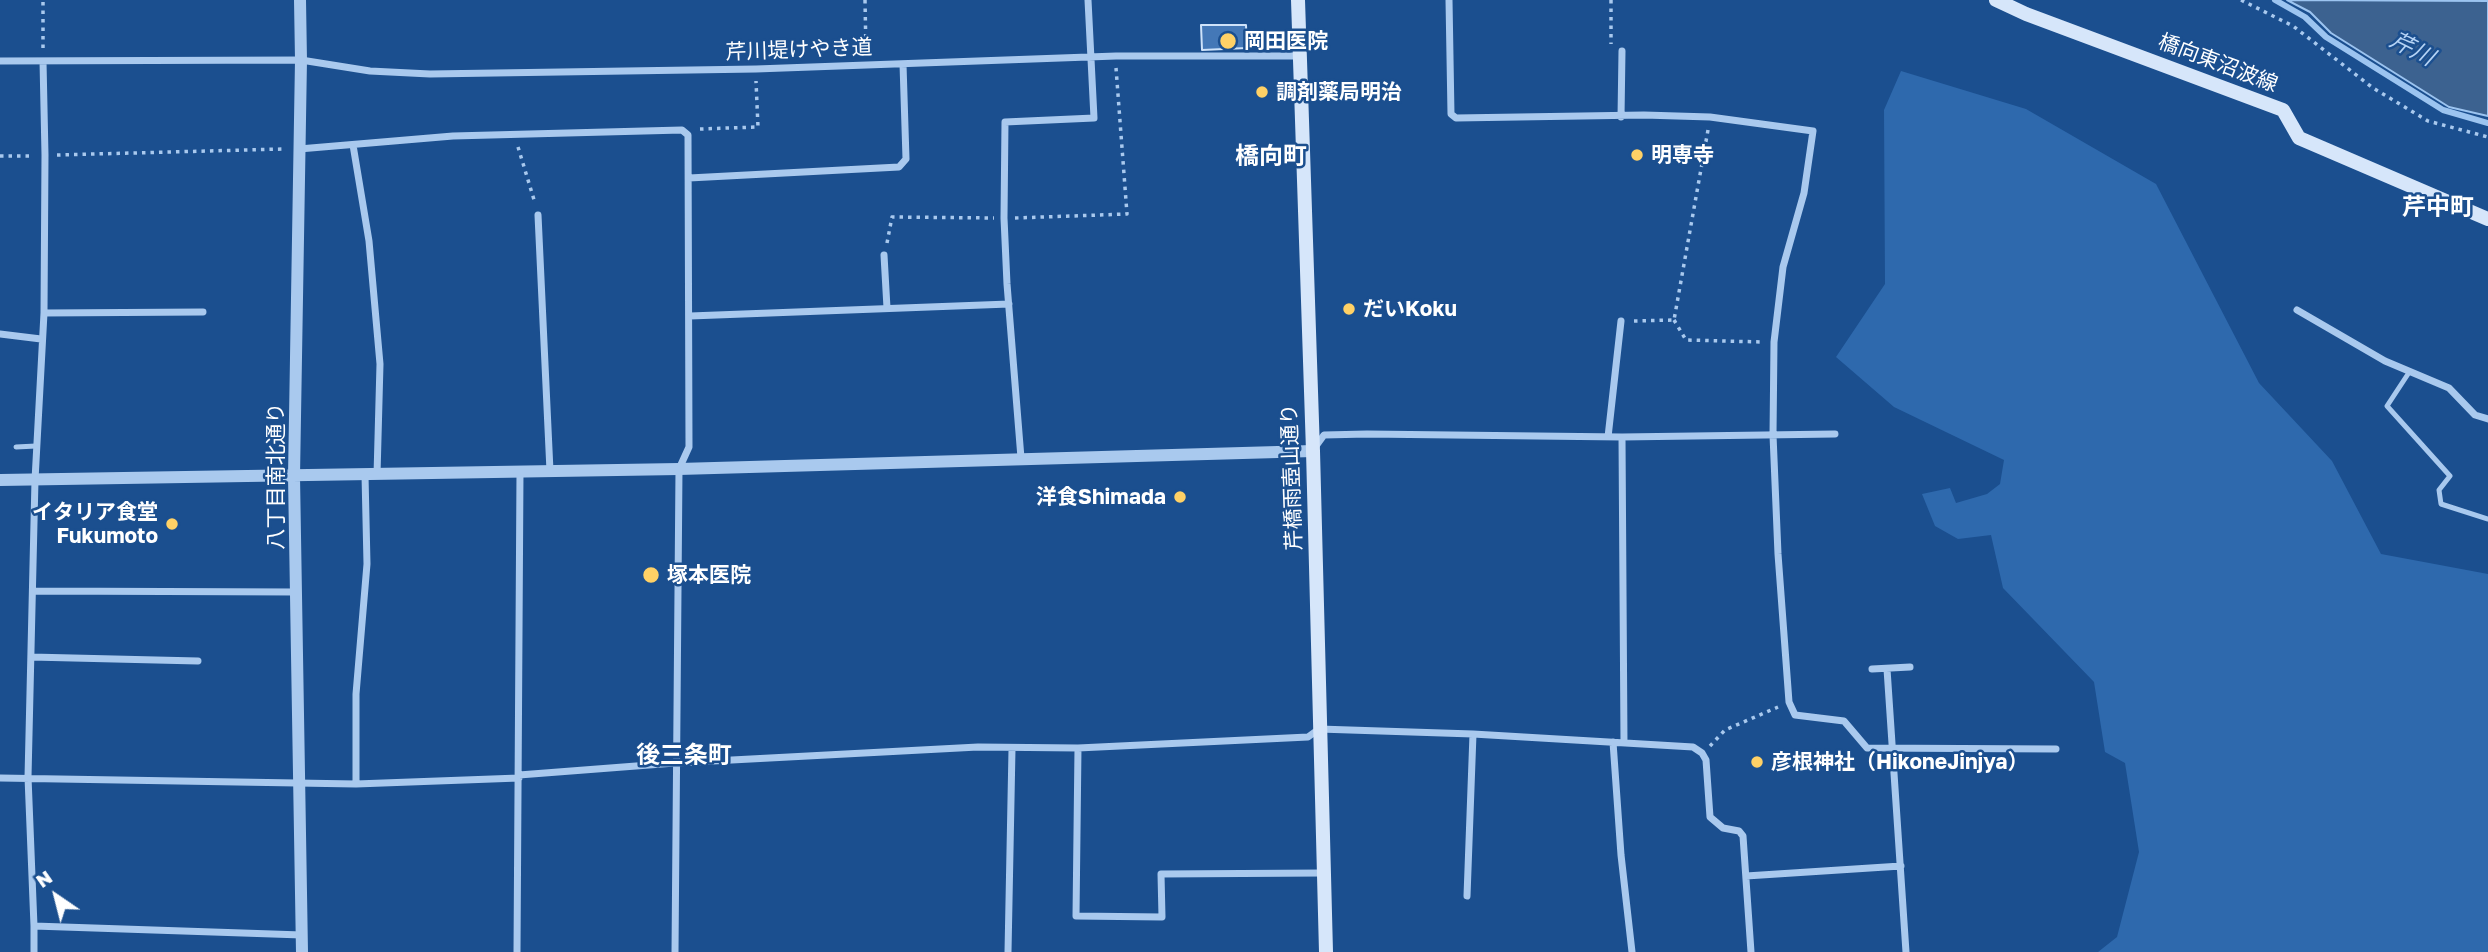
<!DOCTYPE html>
<html>
<head>
<meta charset="utf-8">
<style>
  body { margin:0 }
  #map { position:relative; width:2488px; height:952px; overflow:hidden; background:#1b4f8f; font-family:"Golos Text",sans-serif }
  canvas { display:block }
  .north { position:absolute; left:21px; top:861px; width:70px; height:70px; -webkit-text-stroke:5px #1b4f8f; paint-order:stroke; rotate:325deg; font-size:19px; font-weight:700; line-height:28px; text-align:center; color:#fff }
  .north::after { content:''; display:block; margin:auto; width:24px; height:32px; background:#fff; clip-path:polygon(50% 0,100% 100%,50% 72%,0 100%) }
</style>
</head>
<body>
<div id="map">
<canvas width="2488" height="952"></canvas>
<div class="north">N</div>
</div>
<script>
const ctx = document.querySelector('canvas').getContext('2d');
ctx.lineJoin = 'round';
function fill(path, color) { ctx.fillStyle = color; ctx.fill(path, 'evenodd'); }
const toPath = rows => new Path2D(rows.map(r => 'M' + r).join(''));
function stroke(path, color, width, dash) { ctx.strokeStyle = color; ctx.lineWidth = width; ctx.lineCap = dash ? 'butt' : 'round'; ctx.setLineDash(dash || []); ctx.stroke(path); }
function drawText(font, color, halo, rows, align = 'center') {
  ctx.font = font + ' "Golos Text","Noto Sans JP",sans-serif'; ctx.lineWidth = 5; ctx.setLineDash([]); ctx.textBaseline = 'middle'; ctx.strokeStyle = halo; ctx.fillStyle = color; for (const [text, x, y, turn = 0] of rows) {
    ctx.save(); ctx.translate(x, y); ctx.rotate((+turn || 0) * Math.PI / 180); ctx.textAlign = isNaN(turn) ? turn : align; if (halo) ctx.strokeText(text, 0, 0); ctx.fillText(text, 0, 0); ctx.restore();
  }
}
fill(toPath([
  [1901,71,2026,109,2156,184,2259,383,2332,461,2381,554,2488,574,2488,952,2098,952,2117,937,2139,852,2125,763,2105,752,2094,682,2003,588,1991,535,1958,539,1935,526,1922,494,1950,488,1956,503,1987,494,2000,484,2004,460,1894,407,1836,357,1885,284,1884,110]
]), '#2e69ad');
const water = toPath([
  [2287,0,2488,1,2488,116,2449,107,2331,33,2310,12,2287,0]
]);
fill(water, '#3c6290');
stroke(water, '#9cc4f0', 2);
stroke(toPath([
  [2275,0,2305,17,2326,37,2443,110,2488,123]
]), '#9cc4f0', 6);
const building = toPath([
  [1201,25,1246,25,1247,48,1202,50,1201,25]
]);
fill(building, '#4478b7');
stroke(building, '#cfe3fa', 2);
stroke(toPath([
  [865,0,866,54],
  [1611,0,1611,44],
  [2241,0,2293,26,2373,88,2428,121,2488,137],
  [43,48,43,0],
  [700,129,758,127,756,81],
  [518,147,535,203],
  [57,155,283,149],
  [0,156,31,156],
  [1015,218,1127,214,1116,68],
  [887,243,892,217,994,218],
  [1674,320,1686,340,1762,342],
  [1634,321,1674,320,1708,130],
  [1710,746,1725,730,1778,707]
]), '#a9c9ee', 3.5, [3.5, 5]);
stroke(toPath([
  [2410,371,2387,406,2450,476,2439,490,2441,504,2488,519],
  [16,447,36,446]
]), '#a9c9ee', 5);
stroke(toPath([
  [1449,0,1451,114,1456,118,1644,115,1710,117,1813,131,1804,193,1783,267,1774,342,1773,435,1778,554,1789,702,1795,715,1844,721,1867,748,2056,749],
  [0,61,301,60,370,71,430,74,756,69,1116,56,1299,56],
  [43,61,45,155,44,313,35,480,28,777,34,926,302,935],
  [1621,117,1622,51],
  [353,145,369,241,380,364,377,475],
  [299,149,453,136,682,130,688,135,689,447,679,469,675,952],
  [689,178,899,167,906,159,903,64],
  [538,215,550,471],
  [884,255,887,308],
  [2297,310,2385,361,2449,388,2475,415,2488,419],
  [44,313,203,312],
  [690,316,1009,304],
  [0,334,41,339],
  [1608,437,1621,321],
  [1622,437,1624,743],
  [1316,446,1324,435,1367,434,1622,437,1835,434],
  [1021,458,1007,284,1004,218,1005,122,1094,118,1088,0],
  [33,591,296,592],
  [31,657,198,661],
  [1872,669,1910,667],
  [1887,669,1906,952],
  [1613,742,1621,855,1632,952],
  [1078,748,1076,916,1162,917,1161,874,1323,873],
  [519,775,675,763,978,747,1078,748,1308,737,1319,729,1473,734,1693,747,1702,753,1706,760,1710,817,1723,828,1739,831,1743,836,1751,952],
  [0,778,356,784,519,778],
  [356,784,356,694,367,564,365,475],
  [1746,876,1901,866],
  [1467,896,1473,734],
  [34,952,34,926],
  [517,952,520,472],
  [1008,952,1012,749]
]), '#a9c9ee', 7);
stroke(toPath([
  [300,0,301,60,294,476,302,952],
  [0,480,679,469,1313,451]
]), '#a9c9ee', 12);
stroke(toPath([
  [1298,0,1313,451,1326,952],
  [1996,0,2026,14,2283,110,2299,138,2488,219]
]), '#d6e6fa', 14);
for (const [x, y, r, color] of [
  [1228,41,9,"#ffd166"],
  [1262,92,7,"#ffd166"],
  [1637,155,7,"#ffd166"],
  [1349,309,7,"#ffd166"],
  [1180,497,7,"#ffd166"],
  [172,524,7,"#ffd166"],
  [651,575,9,"#ffd166"],
  [1757,762,7,"#ffd166"]
]) { const dot = new Path2D(); dot.arc(x, y, r, 0, 2 * Math.PI); ctx.fillStyle = color; ctx.fill(dot); stroke(dot, '#1b4f8f', 2.5); }
drawText('bold 21px', '#fff', '#1b4f8f', [
  ["岡田医院",1244,41],
  ["調剤薬局明治",1276,92],
  ["明専寺",1651,155],
  ["だいKoku",1363,309],
  ["洋食Shimada",1166,497,"right"],
  ["イタリア食堂",158,512,"right"],
  ["Fukumoto",158,536,"right"],
  ["塚本医院",667,575],
  ["彦根神社（HikoneJinjya）",1771,762]
], 'left');
drawText('21px', '#fff', '#1b4f8f', [
  ["芹川堤けやき道",799,50,-2],
  ["橋向東沼波線",2218,63,21],
  ["八丁目南北通り",276,476,-90],
  ["芹橋雨壺山通り",1292,477,-92]
]);
drawText('italic 23px', '#b5d3f5', '#1b4f8f', [
  ["芹川",2412,49,27]
]);
drawText('bold 24px', '#fff', '#1b4f8f', [
  ["橋向町",1271,156],
  ["芹中町",2438,207],
  ["後三条町",684,755]
]);
</script>
</body>
</html>
